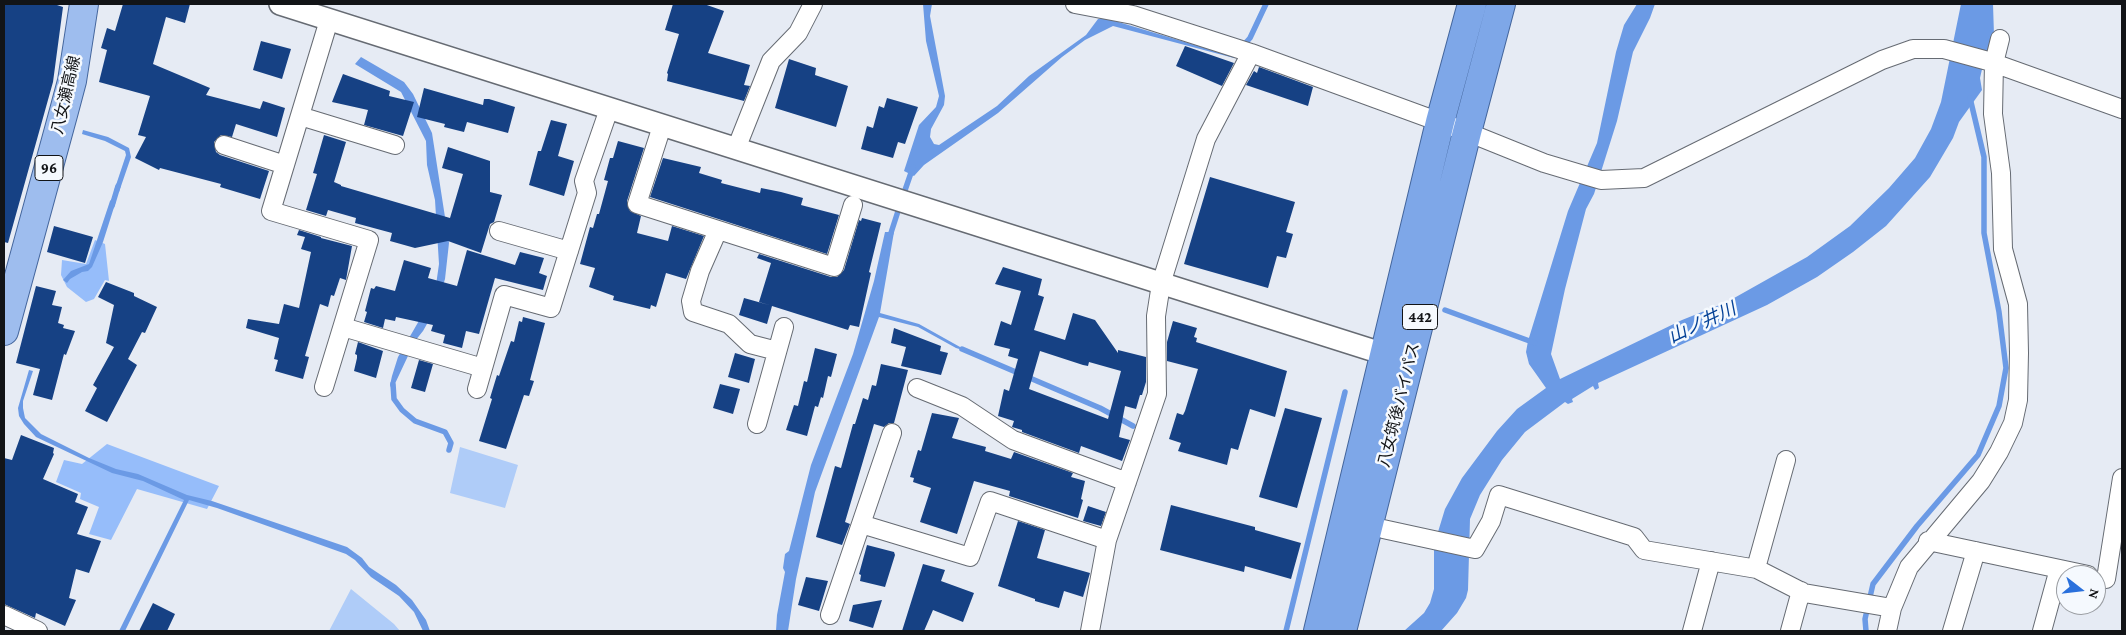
<!DOCTYPE html>
<html>
<head>
<meta charset="utf-8">
<style>
  body { margin:0 }
  #map { position:relative; width:2126px; height:635px; overflow:hidden; background:#e6ebf4; font-family:"Crimson Pro",serif }
  canvas { display:block }
  .frame { position:absolute; inset:0; border:5px solid #121417; pointer-events:none }
  .north { position:absolute; left:2056px; top:565px; width:50px; height:50px; box-sizing:border-box; background:#f5f9fe; border:1px solid #9a9da2; border-radius:50%; rotate:106deg; font-size:14px; font-weight:700; line-height:20px; text-align:center; color:#121417 }
  .north::after { content:''; display:block; margin:auto; width:18px; height:22px; background:#2a70dc; clip-path:polygon(50% 0,100% 100%,50% 72%,0 100%) }
</style>
</head>
<body>
<div id="map">
<canvas width="2126" height="635"></canvas>
<div class="frame"></div>
<div class="north">N</div>
</div>
<script>
const ctx = document.querySelector('canvas').getContext('2d');
ctx.lineJoin = 'round';
function fill(path, color) { ctx.fillStyle = color; ctx.fill(path, 'evenodd'); }
const toPath = rows => new Path2D(rows.map(r => 'M' + r).join(''));
function stroke(path, color, width, dash) { ctx.strokeStyle = color; ctx.lineWidth = width; ctx.lineCap = dash ? 'butt' : 'round'; ctx.setLineDash(dash || []); ctx.stroke(path); }
function drawText(font, color, halo, rows, align = 'center') {
  ctx.font = font + ' "Crimson Pro","Noto Sans JP",serif'; ctx.lineWidth = 5; ctx.setLineDash([]); ctx.textBaseline = 'middle'; ctx.strokeStyle = halo; ctx.fillStyle = color; for (const [text, x, y, turn = 0] of rows) {
    ctx.save(); ctx.translate(x, y); ctx.rotate((+turn || 0) * Math.PI / 180); ctx.textAlign = isNaN(turn) ? turn : align; if (halo) ctx.strokeText(text, 0, 0); ctx.fillText(text, 0, 0); ctx.restore();
  }
}
fill(toPath([
  [460,447,518,465,505,508,450,493],
  [351,589,394,624,400,631,329,631]
]), '#afccf8');
fill(toPath([
  [95,240,105,244,109,281,105,280,94,299,86,302,67,287,61,275,62,260,86,264],
  [107,444,219,486,207,509,137,489,111,540,89,534,99,507,80,499,81,493,56,482,64,460,82,464]
]), '#96bdfa');
fill(toPath([
  [923,4,932,4,930,16,945,96,944,105,931,129,930,137,934,144,939,145,997,106,1029,76,1086,35,1098,19,1105,18,1235,57,1234,58,1113,26,1085,40,1062,57,998,113,924,165,914,176,904,171,919,125,936,107,939,96,926,41],
  [1637,4,1655,4,1650,18,1633,52,1617,121,1594,194,1586,209,1565,289,1551,354,1560,379,1682,320,1727,302,1807,257,1850,226,1889,188,1915,158,1931,129,1941,102,1961,4,1993,4,1994,35,1983,65,1980,78,1982,90,1959,122,1953,138,1930,177,1886,226,1853,252,1817,277,1767,305,1598,383,1599,388,1595,390,1593,386,1572,399,1573,402,1568,404,1565,402,1525,432,1502,460,1480,495,1470,519,1468,590,1466,598,1457,613,1441,631,1404,631,1424,613,1430,603,1434,589,1434,545,1445,509,1462,478,1497,431,1517,409,1546,388,1529,364,1526,352,1528,341,1568,211,1597,143,1616,52,1624,25],
  [361,57,404,82,413,94,432,133,449,243,445,279,436,308,423,331,415,341,392,390,390,385,392,376,398,357,431,300,436,285,439,264,435,200,427,165,426,141,401,92,355,64],
  [83,130,108,137,129,148,131,157,119,192,114,191,126,155,125,151,105,141,82,134],
  [112,199,116,201,103,242,92,267,88,271,82,272,70,279,67,283,63,280,71,271,89,264,110,201],
  [885,232,894,232,880,313,919,324,969,352,956,348,918,327,879,317,815,492,796,579,788,631,776,631,777,615,785,572,783,568,785,554,789,551,811,465,853,354,874,281],
  [29,370,33,371,23,401,23,408,25,418,41,434,89,458,116,469,138,474,187,495,212,501,347,547,362,558,369,567,396,585,412,600,426,620,430,631,423,631,414,612,399,596,371,577,355,560,346,554,217,508,189,500,125,631,119,631,184,500,143,481,112,473,36,437,24,424,19,416,18,408]
]), '#6b9ae5');
stroke(toPath([
  [1241,48,1250,38,1266,4],
  [903,196,913,167],
  [112,206,118,186],
  [889,239,900,205],
  [1445,310,1535,343],
  [962,349,1100,408,1133,426],
  [393,384,394,399,402,410,415,421,445,432,451,443,449,450],
  [1286,631,1345,392],
  [1866,631,1865,619,1873,584,1917,526,1978,455,1999,406,2006,368,1999,312,1984,233,1984,157,1970,98]
]), '#6b9ae5', 5.5);
fill(toPath([
  [4,4,54,4,63,7,53,82,8,243,4,242],
  [123,4,190,4,185,23,166,17,153,64,210,88,206,95,260,109,263,101,285,108,277,137,236,124,232,137,221,135,214,142,216,152,220,155,269,171,260,199,220,187,221,184,160,168,159,170,135,158,146,137,138,135,150,96,99,82,107,50,101,48,107,28,115,31],
  [673,4,704,4,724,11,708,53,750,65,744,85,750,86,744,101,667,81,668,74,667,73,679,34,665,30],
  [261,41,291,49,282,79,253,70],
  [1185,46,1234,63,1222,86,1176,66],
  [789,59,816,68,815,75,848,86,836,127,775,108],
  [1259,67,1313,87,1308,106,1246,85,1254,71,1257,73],
  [343,74,390,91,389,96,414,102,403,136,364,125,368,110,332,102],
  [424,88,483,105,484,99,489,99,515,107,508,133,467,122,464,132,444,127,445,124,417,117],
  [887,98,918,107,905,144,898,142,893,158,861,149,867,126,873,128,879,106,884,108],
  [551,120,567,124,558,156,574,161,564,196,529,185,538,151,541,151],
  [324,135,346,142,334,182,341,185,341,186,450,218,463,174,442,168,448,147,490,161,490,192,502,195,494,222,490,224,481,253,448,241,415,248,390,241,392,233,355,223,356,218,328,210,326,216,306,210,317,174,313,173],
  [618,141,644,148,627,201,630,211,641,216,637,233,668,241,672,226,704,236,686,279,666,273,656,307,651,305,650,309,613,300,614,296,589,287,595,268,580,264,590,227,593,228,597,214,599,214,608,181,604,180,610,158,613,158],
  [663,158,701,167,699,173,722,180,721,183,760,193,761,188,781,192,803,198,801,205,839,215,827,254,650,197],
  [1210,177,1295,202,1286,232,1293,234,1286,258,1277,256,1268,288,1184,264],
  [862,218,881,223,869,272,871,273,859,327,850,325,848,330,772,306,767,324,739,315,744,298,769,305,759,302,771,263,757,258,759,254,831,277,837,277,844,270,859,220,861,221],
  [54,226,93,237,85,263,47,252],
  [299,230,321,237,321,238,352,246,346,280,340,278,334,296,331,295,328,307,320,304,305,356,309,357,303,379,275,371,278,360,274,359,279,338,246,328,248,319,279,324,284,304,299,308,311,252,301,249,305,237,297,235],
  [467,250,515,265,520,252,544,258,539,273,547,276,543,290,495,278,479,334,466,331,462,348,443,343,445,335,431,331,433,325,396,317,395,321,385,319,383,328,364,322,367,312,365,311,371,288,374,289,376,286,395,291,404,260,431,268,428,278,457,286],
  [1003,267,1042,279,1038,295,1044,297,1034,330,1065,340,1073,313,1095,320,1118,353,1118,350,1146,357,1146,382,1142,395,1140,395,1136,409,1125,406,1119,437,1130,440,1122,461,1081,446,1079,453,1022,432,1022,430,1012,427,1014,421,998,416,1004,389,1009,391,1018,359,1008,356,1010,349,994,345,1001,321,1011,325,1021,291,995,284],
  [1040,351,1083,365,1088,366,1089,362,1121,371,1108,419,1029,389],
  [106,282,134,293,134,296,157,307,145,333,142,332,128,359,137,365,107,422,85,411,97,388,93,385,114,347,106,343,114,305,98,297],
  [36,286,56,291,52,305,62,307,58,323,64,325,63,328,75,331,66,355,64,354,52,400,33,395,40,369,16,363],
  [523,317,545,323,530,380,534,381,529,396,524,395,506,449,479,441,492,399,490,398,497,375,499,376,511,341,514,342,519,321,522,322],
  [1173,321,1197,328,1194,337,1197,338,1196,342,1287,371,1275,417,1250,409,1238,450,1231,448,1227,465,1178,451,1181,443,1169,439,1177,413,1183,415,1185,411,1198,369,1167,361,1167,342],
  [894,328,941,346,940,351,948,353,941,375,901,366,906,347,891,343],
  [358,342,383,351,376,378,354,371,357,358,357,355,355,354],
  [815,348,837,354,831,377,828,376,823,398,821,397,818,407,815,406,807,436,786,430,794,405,798,406,804,381,807,382],
  [735,353,755,359,749,383,728,377],
  [419,360,433,364,425,392,411,388],
  [881,364,908,370,894,423,889,423,884,427,874,424,845,522,850,524,842,545,816,537,835,466,841,468,853,424,855,424,863,398,868,400,872,385,876,386],
  [720,384,740,389,733,414,713,408],
  [1285,408,1322,418,1297,508,1259,497],
  [932,413,959,418,952,438,986,447,985,451,1011,459,1014,452,1073,473,1071,477,1085,481,1081,499,1083,500,1078,518,1009,496,1010,491,974,481,957,534,920,522,931,488,913,482,914,478,910,477,918,450,921,451],
  [21,435,54,448,53,453,54,454,43,479,78,494,75,502,88,507,77,534,101,541,89,573,76,569,69,598,76,600,65,626,36,613,35,618,4,604,4,458,12,460],
  [1171,505,1255,527,1255,530,1301,543,1291,579,1245,566,1244,572,1160,550],
  [1088,506,1106,512,1101,526,1083,521],
  [1018,521,1045,530,1037,558,1090,573,1083,597,1064,591,1059,608,1035,601,1035,599,998,586],
  [867,545,894,552,895,555,885,587,860,581,861,575,859,574],
  [923,564,945,570,941,581,974,593,963,622,933,610,924,631,902,631],
  [806,577,828,581,819,611,798,605],
  [882,600,873,628,849,621,853,605],
  [153,603,175,614,167,631,139,631]
]), '#164184');
const minor = toPath([
  [1075,4,1133,15,1251,53,1467,132,1544,163,1601,180,1644,178,1882,60,1913,49,1944,49,1988,61,2122,109],
  [300,116,395,145],
  [662,126,637,204,834,267,853,205],
  [224,145,285,165],
  [736,149,771,61,798,33,813,4],
  [718,230,700,271,691,301,693,312,729,324,750,344,777,351],
  [499,231,569,251],
  [343,327,483,368],
  [324,387,369,240,271,211,329,20],
  [917,388,962,406,1013,440,1127,482],
  [477,389,504,295,551,308,587,193,584,181,609,109],
  [757,424,784,327],
  [861,524,970,557,990,501,1107,540],
  [1383,529,1475,549,1491,521,1499,495,1634,537,1644,550,1757,569,1804,593,1892,608],
  [1928,541,2088,575],
  [1756,568,1786,460],
  [2106,579,2122,478],
  [4,615,38,631],
  [830,615,892,433],
  [1090,631,1107,540,1157,394,1156,316,1161,284,1206,139,1251,53],
  [1692,631,1711,561],
  [1790,631,1801,591],
  [1887,631,1892,608,1909,567,1981,481,1999,452,2013,423,2018,400,2019,353,2018,304,2003,249,2001,173,1993,114,1994,63,2000,39],
  [1952,631,1976,551],
  [2042,631,2059,569]
]);
const tertiary = toPath([
  [280,4,1397,358]
]);
const primary = toPath([
  [4,331,64,111,72,81,84,4]
]);
const trunk = toPath([
  [1318,631,1440,122,1472,4],
  [1342,631,1467,132,1501,4]
]);
stroke(minor, '#666b73', 20);
stroke(tertiary, '#666b73', 24);
stroke(primary, '#43659c', 30);
stroke(trunk, '#43659c', 30);
stroke(minor, '#fff', 18);
stroke(tertiary, '#fff', 21);
stroke(primary, '#9ebdee', 28);
stroke(trunk, '#7ea7e8', 28);
for (const [x, y, w] of [
  [49,168,28],
  [1420,317,35]
]) { const box = new Path2D(); box.roundRect(x - w / 2, y - 12.5, w, 25, 4); ctx.fillStyle = '#f5f9fe'; ctx.fill(box); stroke(box, '#121417', 1); }
drawText('bold 15px', '#121417', null, [
  ["96",49,168],
  ["442",1420,317]
]);
drawText('16px', '#121417', '#f5f9fe', [
  ["八女瀬高線",66,95,-77],
  ["八女筑後バイパス",1399,405,-76]
]);
drawText('italic 18px', '#044197', '#f5f9fe', [
  ["山ノ井川",1702,323,-25]
]);
</script>
</body>
</html>
